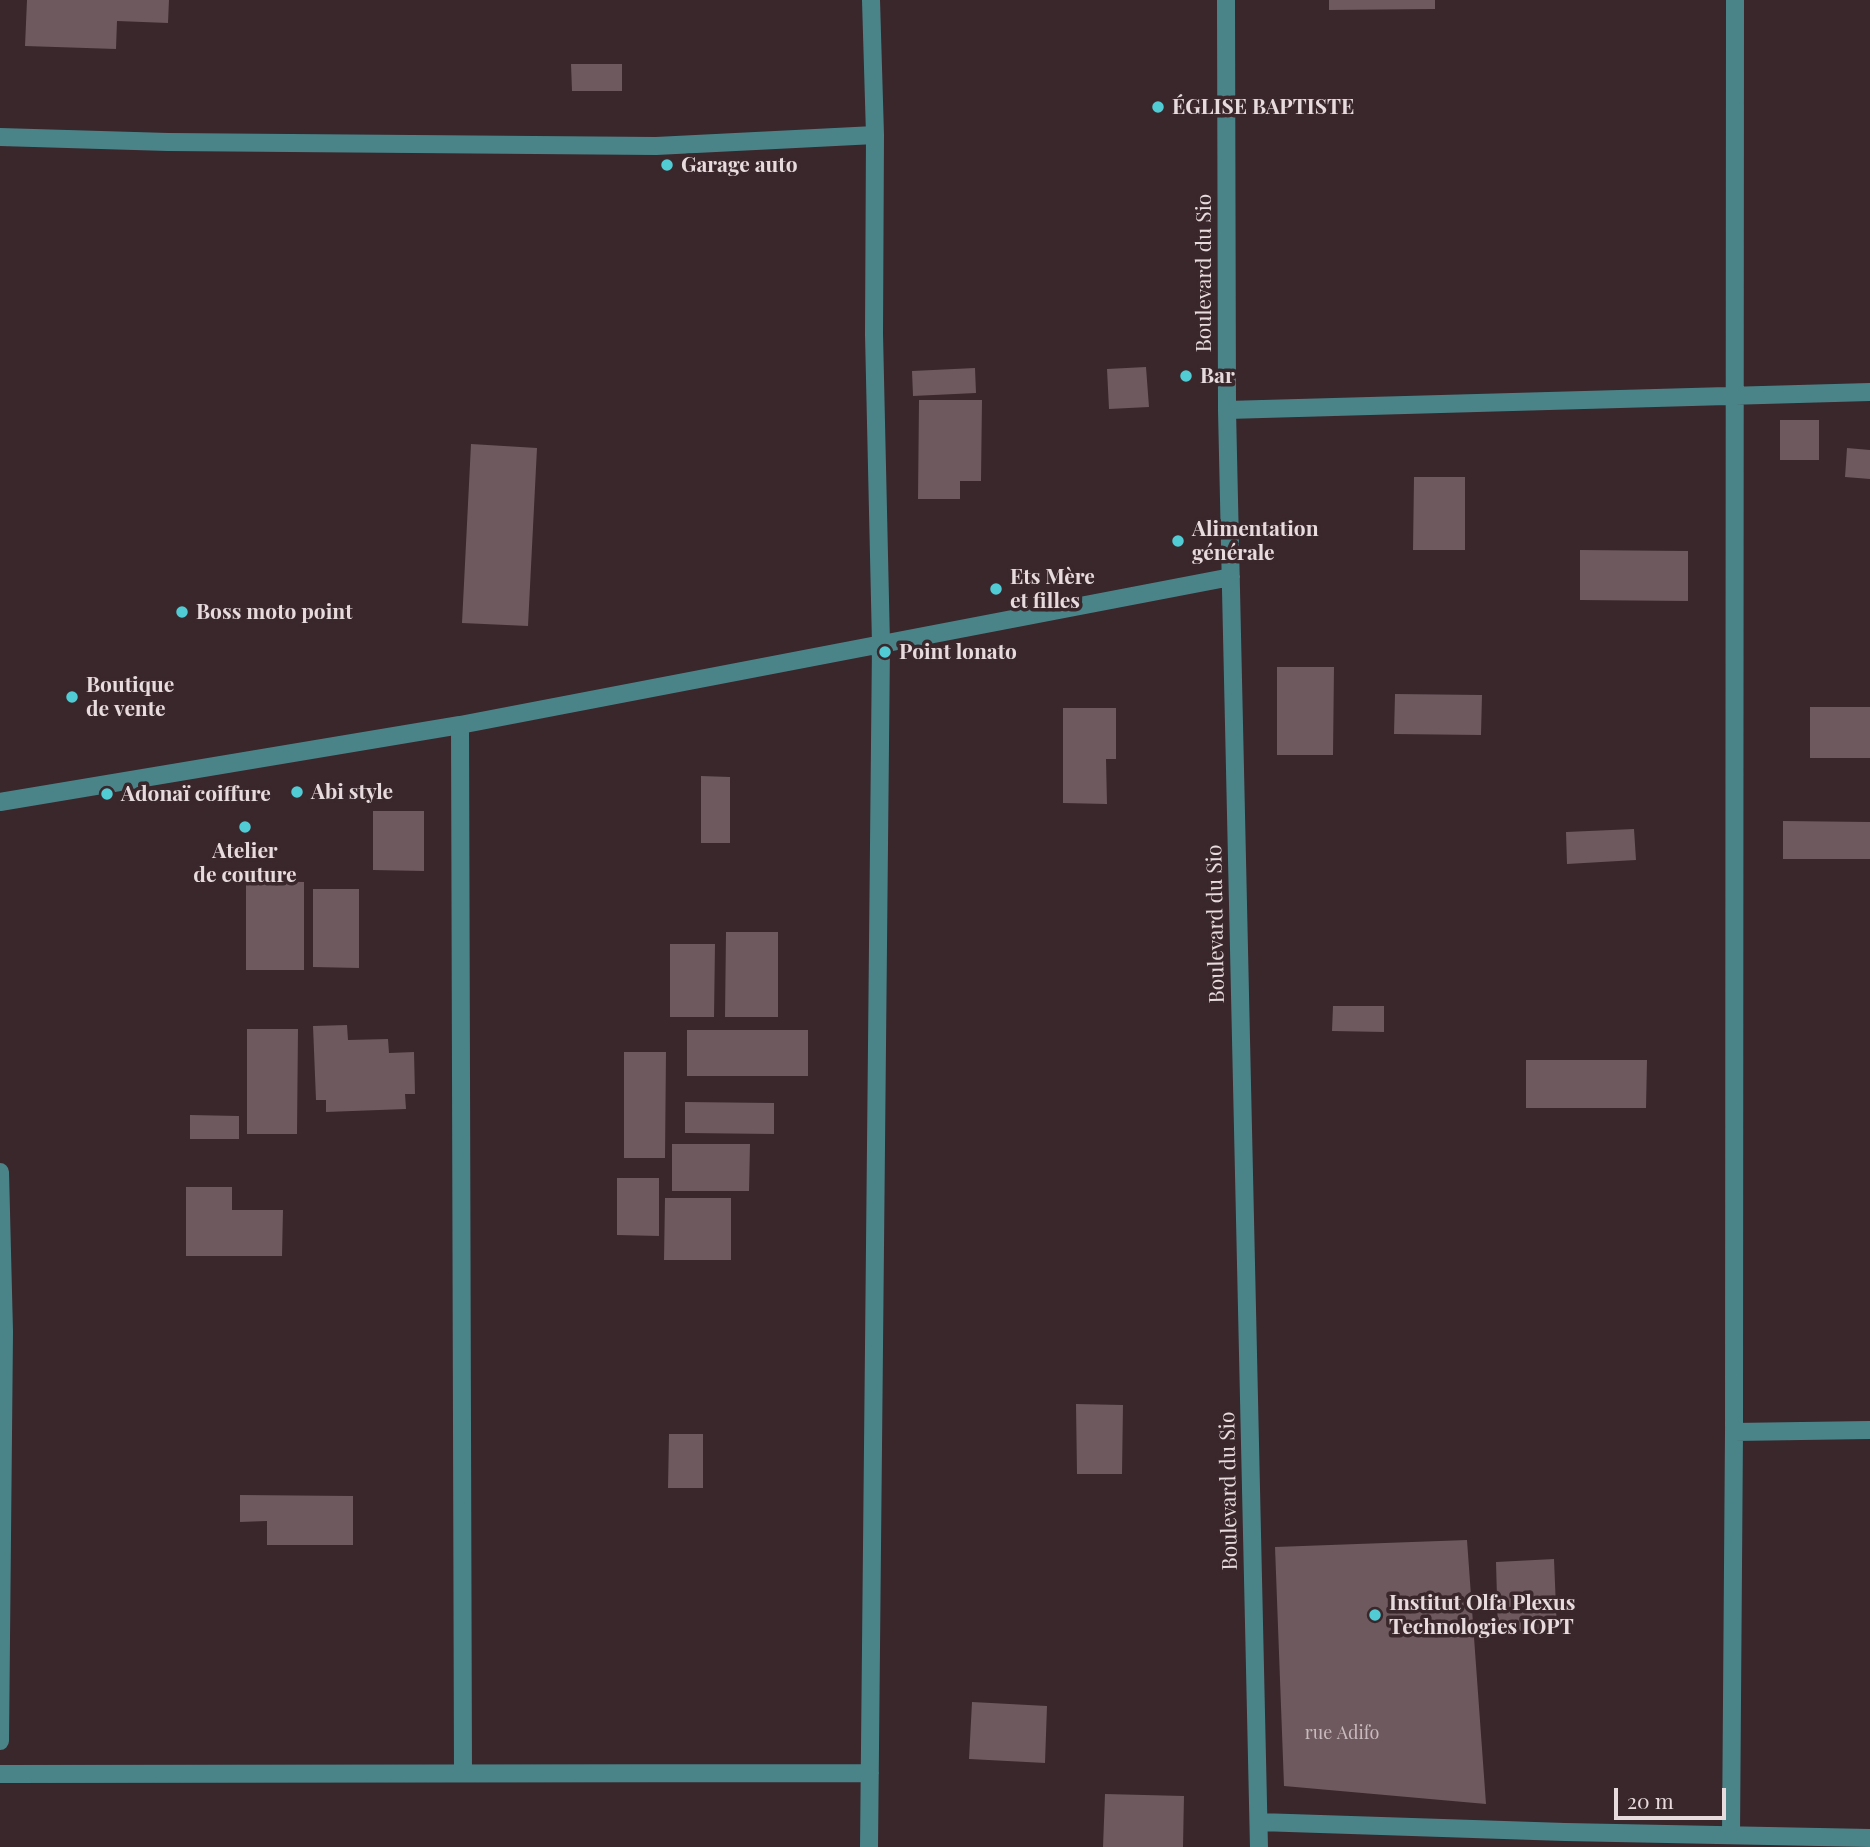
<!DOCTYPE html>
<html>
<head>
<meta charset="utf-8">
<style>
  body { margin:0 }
  #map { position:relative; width:1870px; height:1847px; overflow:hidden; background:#39272c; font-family:"Playfair Display",serif }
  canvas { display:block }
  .scale { position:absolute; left:1614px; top:1788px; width:112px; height:32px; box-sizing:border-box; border:4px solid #e7dbde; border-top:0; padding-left:9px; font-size:21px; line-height:24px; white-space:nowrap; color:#e7dbde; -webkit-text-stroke:5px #39272c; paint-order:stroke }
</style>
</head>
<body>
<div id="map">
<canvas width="1870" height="1847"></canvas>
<div class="scale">20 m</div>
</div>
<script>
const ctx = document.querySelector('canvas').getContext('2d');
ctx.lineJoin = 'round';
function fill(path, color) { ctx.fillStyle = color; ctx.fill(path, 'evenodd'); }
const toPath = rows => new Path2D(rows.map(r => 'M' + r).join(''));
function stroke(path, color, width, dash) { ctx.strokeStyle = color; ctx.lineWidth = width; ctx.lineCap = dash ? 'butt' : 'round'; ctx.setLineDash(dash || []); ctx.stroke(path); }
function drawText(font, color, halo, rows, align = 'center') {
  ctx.font = font + ' "Playfair Display",serif'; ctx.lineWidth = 7; ctx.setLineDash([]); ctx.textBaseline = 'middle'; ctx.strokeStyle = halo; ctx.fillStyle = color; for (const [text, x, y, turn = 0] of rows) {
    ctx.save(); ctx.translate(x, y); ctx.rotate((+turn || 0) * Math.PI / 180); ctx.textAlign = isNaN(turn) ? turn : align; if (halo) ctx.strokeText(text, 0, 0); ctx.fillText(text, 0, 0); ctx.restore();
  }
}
fill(toPath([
  [27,0,169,0,168,23,117,21,116,49,25,46],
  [1329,0,1435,0,1435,9,1329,10],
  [571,64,622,64,622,91,572,91],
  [1146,367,1149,407,1109,409,1107,369],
  [975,368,976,393,913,396,912,371],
  [919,400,982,400,981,481,960,481,960,499,918,499],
  [1780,420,1819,420,1819,460,1780,460],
  [471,444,537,448,528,626,462,623],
  [1847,448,1870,450,1870,479,1845,477],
  [1414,477,1465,477,1465,550,1413,550],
  [1580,550,1688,551,1688,601,1580,600],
  [1277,667,1334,667,1333,755,1277,755],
  [1395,694,1482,695,1481,735,1394,734],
  [1810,707,1870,707,1870,758,1810,758],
  [1063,708,1116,708,1116,759,1106,759,1107,804,1063,803],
  [701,776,730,777,730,843,701,843],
  [373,811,424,811,424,871,373,870],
  [1783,821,1870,822,1870,859,1783,859],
  [1634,829,1636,860,1567,864,1566,832],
  [246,881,304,882,304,970,246,970],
  [313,889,359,889,359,968,313,967],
  [726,932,778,932,778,1017,725,1017],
  [670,944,715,944,714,1017,670,1017],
  [1333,1006,1384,1006,1384,1032,1332,1031],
  [347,1025,348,1040,388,1039,389,1053,414,1052,415,1094,405,1094,406,1109,326,1112,326,1100,316,1100,313,1026],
  [247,1029,298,1029,297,1134,247,1134],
  [687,1030,808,1030,808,1076,687,1076],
  [624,1052,666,1052,665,1158,624,1158],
  [1526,1060,1647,1060,1646,1108,1526,1108],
  [685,1102,774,1103,774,1134,685,1133],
  [190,1115,239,1116,239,1139,190,1139],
  [672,1144,750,1144,749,1191,672,1191],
  [617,1178,659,1178,659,1236,617,1235],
  [186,1187,232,1187,232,1210,283,1210,282,1256,186,1256],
  [665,1198,731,1198,731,1260,664,1260],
  [1076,1404,1123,1405,1122,1474,1077,1474],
  [669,1434,703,1434,703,1488,668,1488],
  [240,1495,353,1496,353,1545,267,1545,267,1521,240,1522],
  [1467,1540,1486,1804,1284,1786,1275,1547],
  [1554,1559,1557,1632,1498,1634,1496,1562],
  [972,1702,1047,1706,1045,1763,969,1759],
  [1105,1794,1184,1796,1183,1847,1103,1847]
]), '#6d595e');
stroke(toPath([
  [1226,0,1227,410,1259,1847],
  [0,137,168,142,656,146,875,135],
  [1227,410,1870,392],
  [460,725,463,1773],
  [0,802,460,725,1231,577],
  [0,1172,4,1332,0,1741],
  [1734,1432,1870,1430],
  [0,1774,870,1773],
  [1259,1822,1565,1832,1870,1838],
  [1731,1835,1734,1432,1735,0],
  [869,1847,881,644,874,334,875,135,871,0]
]), '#4b8488', 18);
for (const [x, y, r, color] of [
  [1158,107,7,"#51ccd5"],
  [667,165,7,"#51ccd5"],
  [1186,376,7,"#51ccd5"],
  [1178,541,7,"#51ccd5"],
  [996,589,7,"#51ccd5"],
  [182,612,7,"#51ccd5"],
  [885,652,7,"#51ccd5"],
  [72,697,7,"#51ccd5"],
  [297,792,7,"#51ccd5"],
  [107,794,7,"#51ccd5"],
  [245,827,7,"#51ccd5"],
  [1375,1615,7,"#51ccd5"]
]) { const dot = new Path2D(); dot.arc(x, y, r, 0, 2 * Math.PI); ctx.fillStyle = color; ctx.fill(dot); stroke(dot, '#39272c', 2.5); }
drawText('18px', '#c8babe', null, [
  ["rue Adifo",1342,1733]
]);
drawText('bold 21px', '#e7dbde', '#39272c', [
  ["ÉGLISE BAPTISTE",1172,107],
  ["Garage auto",681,165],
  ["Bar",1200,376],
  ["Alimentation",1192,529],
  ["générale",1192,553],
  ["Ets Mère",1010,577],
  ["et filles",1010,601],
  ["Boss moto point",196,612],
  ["Point lonato",899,652],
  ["Boutique",86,685],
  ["de vente",86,709],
  ["Abi style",311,792],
  ["Adonaï coiffure",121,794],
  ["Atelier",245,851,"center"],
  ["de couture",245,875,"center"],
  ["Institut Olfa Plexus",1389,1603],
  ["Technologies IOPT",1389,1627]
], 'left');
drawText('21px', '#e7dbde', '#39272c', [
  ["Boulevard du Sio",1204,273,-90],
  ["Boulevard du Sio",1216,924,-91],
  ["Boulevard du Sio",1229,1491,-91]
]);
</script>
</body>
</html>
